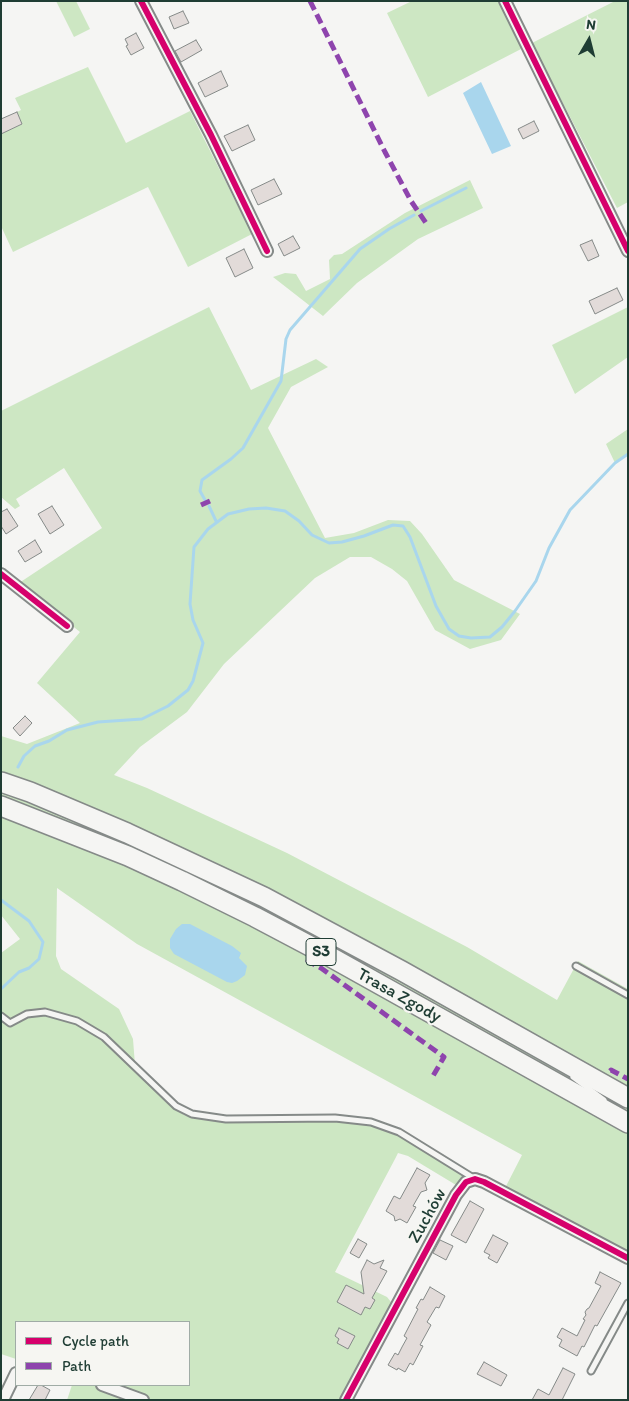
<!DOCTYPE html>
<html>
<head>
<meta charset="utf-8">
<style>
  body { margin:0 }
  #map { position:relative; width:629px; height:1401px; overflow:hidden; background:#f5f5f3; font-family:Itim,sans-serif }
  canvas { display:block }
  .frame { position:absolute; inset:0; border:2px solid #1f3d34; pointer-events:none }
  .legend { position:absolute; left:15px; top:1321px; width:175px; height:65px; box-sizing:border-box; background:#f6f6f2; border:1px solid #a0aca6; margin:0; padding:6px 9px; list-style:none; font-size:15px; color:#1f3d34 }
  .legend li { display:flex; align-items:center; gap:10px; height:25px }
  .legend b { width:25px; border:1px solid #a0aca6 }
  .north { position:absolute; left:564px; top:15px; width:50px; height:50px; -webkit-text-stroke:4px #f6f6f2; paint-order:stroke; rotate:8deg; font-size:14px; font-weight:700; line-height:20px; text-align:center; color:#1f3d34 }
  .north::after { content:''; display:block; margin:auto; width:18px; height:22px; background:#1f3d34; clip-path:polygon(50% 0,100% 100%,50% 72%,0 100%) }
</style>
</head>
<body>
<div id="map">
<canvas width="629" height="1401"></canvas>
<div class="frame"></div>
<ul class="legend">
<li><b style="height:6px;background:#d6006c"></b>Cycle path</li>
<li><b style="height:6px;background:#8e44ad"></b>Path</li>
</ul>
<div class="north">N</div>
</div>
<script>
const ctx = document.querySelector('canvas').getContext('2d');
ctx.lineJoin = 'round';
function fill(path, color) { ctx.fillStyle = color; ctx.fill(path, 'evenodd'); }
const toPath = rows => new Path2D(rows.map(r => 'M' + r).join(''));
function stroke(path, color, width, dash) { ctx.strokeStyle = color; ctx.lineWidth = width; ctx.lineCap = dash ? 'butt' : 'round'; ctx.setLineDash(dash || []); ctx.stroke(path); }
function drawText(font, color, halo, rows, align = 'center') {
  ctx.font = font + ' Itim,sans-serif'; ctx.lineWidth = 4.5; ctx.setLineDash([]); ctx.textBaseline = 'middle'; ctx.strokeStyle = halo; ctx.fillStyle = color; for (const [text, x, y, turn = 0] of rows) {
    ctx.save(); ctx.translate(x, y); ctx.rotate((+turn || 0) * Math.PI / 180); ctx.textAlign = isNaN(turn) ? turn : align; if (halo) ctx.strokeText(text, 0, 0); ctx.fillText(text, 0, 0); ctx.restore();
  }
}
fill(toPath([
  [56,1,76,1,90,29,74,37],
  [412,1,500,1,523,48,428,97,387,13],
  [615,1,628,1,628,202,617,208,532,43],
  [88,67,126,143,190,111,252,234,188,267,148,187,13,252,1,226,1,134,22,124,17,112,21,110,15,98],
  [470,180,483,208,418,239,357,283,323,316,273,277,285,273,296,274,306,291,330,279,329,260,334,255,342,254,405,213],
  [209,307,251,390,316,359,328,367,291,387,268,428,325,538,354,533,388,520,410,521,422,534,454,580,520,614,501,640,470,649,435,630,407,581,392,569,371,557,350,557,315,578,224,664,187,712,140,747,114,775,147,788,287,853,467,947,557,1000,578,961,628,989,628,1255,503,1192,522,1155,137,944,57,888,56,956,61,969,119,1009,133,1039,135,1065,166,1102,184,1115,218,1122,318,1119,377,1123,469,1177,456,1185,408,1156,398,1153,395,1159,335,1272,387,1297,395,1307,345,1400,67,1400,72,1385,189,1385,189,1322,16,1322,16,1359,1,1354,1,953,20,939,1,915,1,736,27,744,80,723,37,683,80,632,19,583,102,528,64,468,16,499,20,506,15,509,1,497,1,411],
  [628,307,628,357,575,394,552,345],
  [628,429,628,454,615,463,606,444]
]), '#cde7c3');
fill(toPath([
  [481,82,511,146,492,154,463,93],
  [182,924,190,924,232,946,241,953,239,958,247,966,245,975,237,981,232,983,227,982,174,954,170,948,170,939,176,929]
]), '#a9d6ed');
stroke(toPath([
  [421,211,466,188],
  [205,500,200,491,202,480,231,459,243,448,281,381,286,339,290,330,360,249,389,229,414,215],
  [209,506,216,521],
  [18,767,24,756,35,746,49,741,67,730,98,722,142,719,168,706,188,690,193,681,203,643,193,620,190,604,194,547,208,529,228,514,249,509,266,508,285,511,299,521,312,535,329,543,342,542,364,536,393,525,403,526,410,537,436,606,449,629,459,636,471,638,490,637,502,627,515,611,536,581,549,548,570,510,615,463,628,454],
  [1,900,29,921,43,942,39,959,29,968,19,972,1,989]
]), '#a9d6ed', 3);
const building = toPath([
  [183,11,189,23,174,29,169,17,183,11],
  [136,33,144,48,131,55,126,46,128,45,125,39,136,33],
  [196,40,202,50,181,62,175,51,196,40],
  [221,71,228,86,205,97,198,83,221,71],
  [17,112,22,124,1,134,1,119,17,112],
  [534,121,539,131,523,139,518,129,534,121],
  [248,125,255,140,232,151,224,136,248,125],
  [274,179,282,194,258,205,251,190,274,179],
  [293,236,300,248,284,256,278,244,293,236],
  [592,240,599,256,588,261,580,245,592,240],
  [244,249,253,268,235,277,226,258,244,249],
  [617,288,623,300,595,314,589,301,617,288],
  [52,506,64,525,50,534,38,514,52,506],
  [7,509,18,526,6,534,1,526,1,512,7,509],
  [35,540,42,552,25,562,18,551,35,540],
  [25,716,32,723,20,736,13,728,25,716],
  [417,1168,430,1175,425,1183,427,1190,421,1192,413,1206,416,1207,407,1223,400,1219,395,1221,394,1216,386,1211,394,1196,400,1199,417,1168],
  [470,1201,484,1209,466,1243,451,1235,470,1201],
  [493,1235,508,1243,497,1263,488,1258,490,1255,484,1252,493,1235],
  [358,1239,367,1244,359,1258,350,1253,358,1239],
  [440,1240,453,1246,446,1260,433,1253,440,1240],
  [367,1260,374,1264,384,1260,380,1268,387,1271,372,1298,375,1300,370,1309,365,1307,361,1315,337,1302,346,1285,364,1294,361,1272,367,1260],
  [600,1272,621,1283,597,1326,595,1325,584,1347,582,1346,577,1356,559,1346,562,1340,557,1337,562,1328,577,1336,585,1320,583,1319,586,1315,585,1312,587,1309,589,1308,601,1286,595,1283,600,1272],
  [430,1287,445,1296,439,1308,436,1307,427,1322,431,1325,420,1345,423,1346,413,1365,410,1363,405,1372,398,1368,397,1370,388,1365,395,1353,398,1355,402,1347,407,1338,404,1336,418,1309,416,1308,421,1299,423,1300,430,1287],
  [339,1328,355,1336,348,1349,337,1343,339,1339,335,1336,339,1328],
  [484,1362,507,1375,501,1386,477,1374,484,1362],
  [563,1368,575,1374,562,1400,532,1400,538,1389,549,1395,563,1368],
  [38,1385,41,1385,50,1390,45,1400,29,1400,38,1385]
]);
fill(building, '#e2dbd9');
stroke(building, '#858a88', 1);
const service = toPath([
  [576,966,628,995],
  [1,1016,10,1023,27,1014,45,1012,77,1021,104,1037,176,1106,192,1114,226,1119,335,1118,371,1122,399,1132,475,1179],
  [573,1077,604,1100],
  [591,1371,628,1303]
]);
const minor = toPath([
  [141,1,211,135,267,251],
  [505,1,628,251],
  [1,574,67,626],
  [102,1385,143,1400],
  [3,1400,16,1373],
  [346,1400,456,1195,466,1182,475,1179,484,1182,628,1258]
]);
const motorway = toPath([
  [1,782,30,792,127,833,264,897,402,971,628,1098],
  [1,806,128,856,182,881,255,917,327,955,628,1123]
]);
stroke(service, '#858a88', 9);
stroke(minor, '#858a88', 14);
stroke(motorway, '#858a88', 22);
stroke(service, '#f5f5f3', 5);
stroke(minor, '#f5f5f3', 10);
stroke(motorway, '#f5f5f3', 19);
stroke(toPath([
  [310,1,385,152,411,201,428,226],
  [201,505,210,501],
  [309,959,308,961,321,968,444,1057,433,1076],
  [610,1071,611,1070,628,1079]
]), '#8e44ad', 5, [10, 5]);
stroke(toPath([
  [141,1,211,135,267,251],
  [505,1,628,251],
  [1,574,67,626],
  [346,1400,456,1195,466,1182,475,1179,484,1182,628,1258]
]), '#d6006c', 6);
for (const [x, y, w] of [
  [321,952,30]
]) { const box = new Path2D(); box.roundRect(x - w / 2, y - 13.5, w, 27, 4); ctx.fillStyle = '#f6f6f2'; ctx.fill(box); stroke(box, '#1f3d34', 1); }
drawText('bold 16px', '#1f3d34', null, [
  ["S3",321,952]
]);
drawText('18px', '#1f3d34', '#f6f6f2', [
  ["Trasa Zgody",399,996,29],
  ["Zuchów",428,1216,-61]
]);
</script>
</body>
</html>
